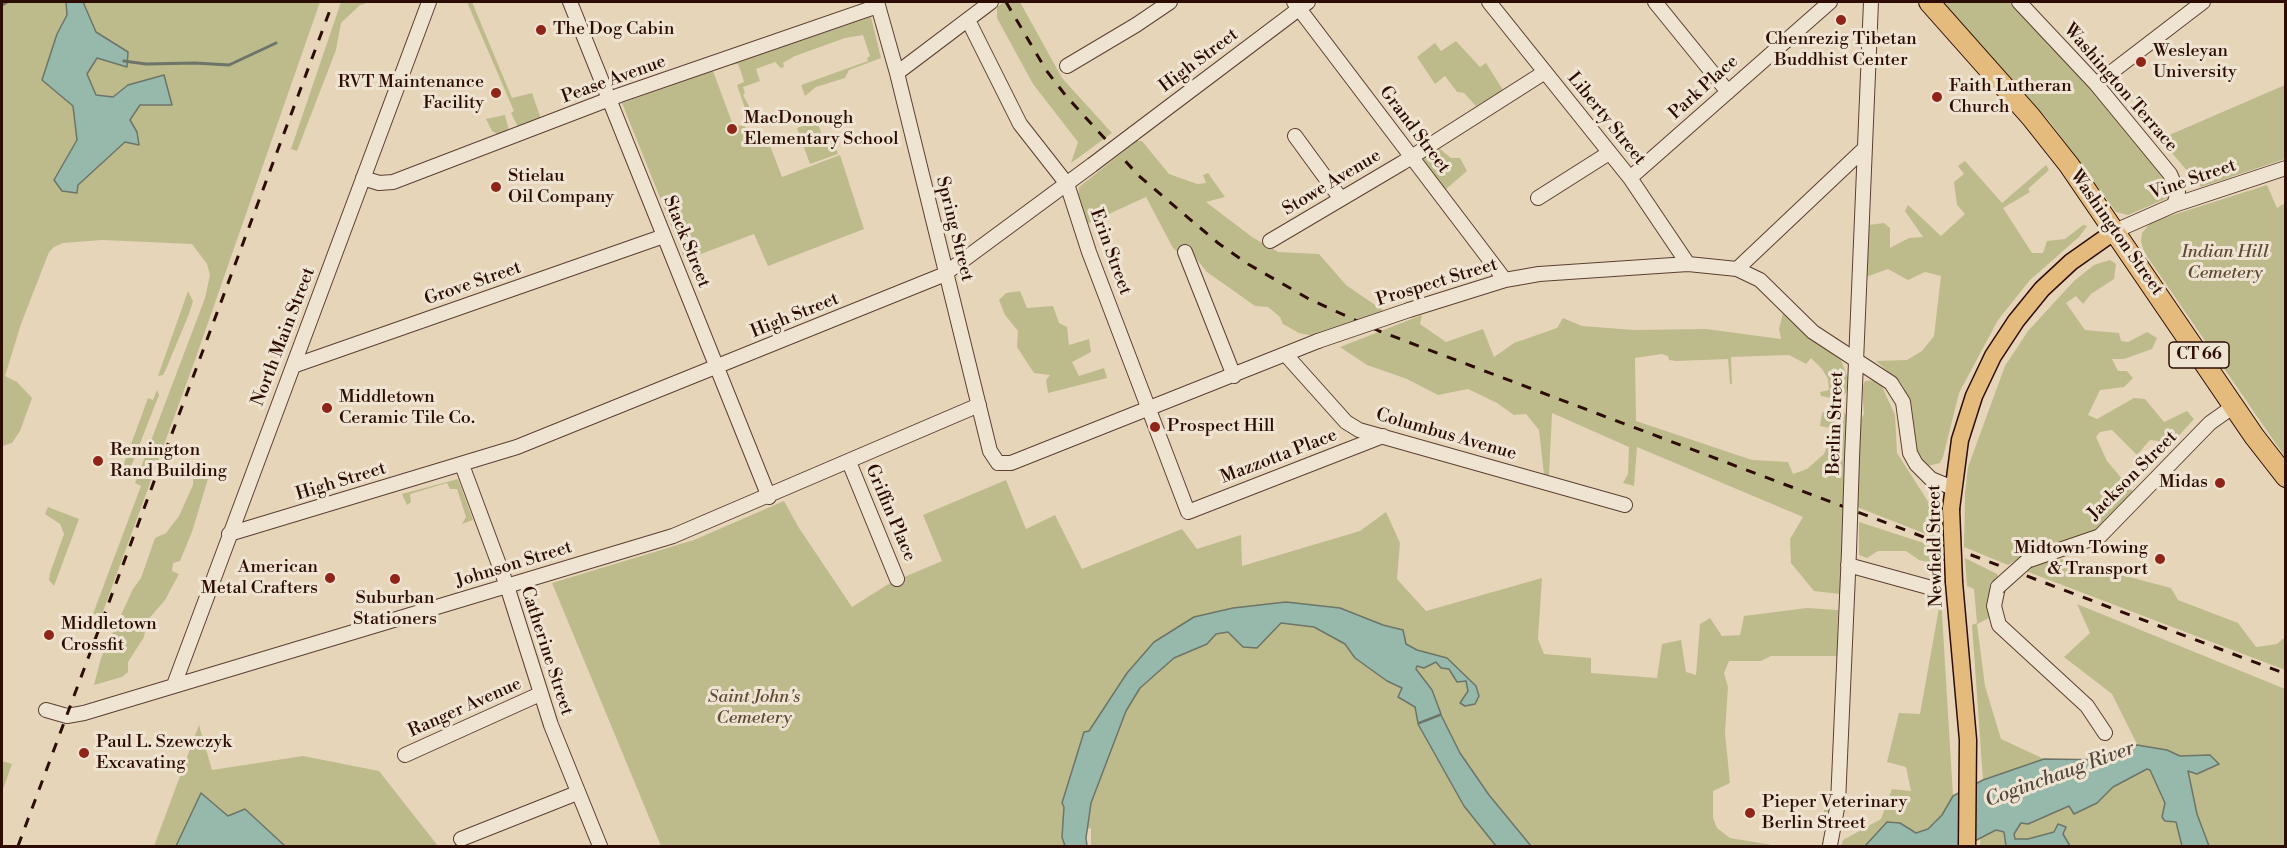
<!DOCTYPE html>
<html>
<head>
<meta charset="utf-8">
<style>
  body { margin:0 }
  #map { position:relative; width:2287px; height:848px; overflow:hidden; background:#e7d5ba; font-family:"Libre Bodoni",serif }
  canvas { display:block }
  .frame { position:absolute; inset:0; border:3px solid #2d0d03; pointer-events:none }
</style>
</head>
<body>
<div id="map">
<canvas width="2287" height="848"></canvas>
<div class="frame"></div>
</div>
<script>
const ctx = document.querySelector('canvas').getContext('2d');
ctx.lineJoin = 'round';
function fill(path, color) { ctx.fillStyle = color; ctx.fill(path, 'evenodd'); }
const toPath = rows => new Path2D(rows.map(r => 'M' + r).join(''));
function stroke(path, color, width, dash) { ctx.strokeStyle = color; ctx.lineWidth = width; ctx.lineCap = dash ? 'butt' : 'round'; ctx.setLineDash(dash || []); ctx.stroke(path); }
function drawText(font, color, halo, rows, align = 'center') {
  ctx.font = font + ' "Libre Bodoni",serif'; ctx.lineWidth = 6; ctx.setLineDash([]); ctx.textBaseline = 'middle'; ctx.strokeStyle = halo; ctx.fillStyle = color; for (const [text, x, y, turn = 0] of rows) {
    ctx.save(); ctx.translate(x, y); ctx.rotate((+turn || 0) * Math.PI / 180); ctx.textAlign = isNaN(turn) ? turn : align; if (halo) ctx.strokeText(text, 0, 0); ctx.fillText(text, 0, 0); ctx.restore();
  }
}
fill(toPath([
  [2,2,66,2,67,15,57,34,73,106,77,140,54,180,76,193,78,185,137,132,130,119,140,105,171,105,128,85,113,97,96,95,87,74,97,58,126,67,128,52,96,32,83,2,320,2,195,360,101,617,93,614,141,486,135,483,205,298,210,275,207,264,192,244,102,240,63,243,54,247,49,252,21,324,5,376,17,382,32,398,20,431,12,443,2,446],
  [341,2,370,2,360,5,341,23,336,50,297,151,291,149],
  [467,2,472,2,512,98,532,93,541,119,519,127,517,125,511,113,514,111],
  [1004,2,1020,2,1062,78,1112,133,1071,163,1078,142,1033,84,997,18,997,7],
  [1940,2,2009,2,2092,88,2173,186,2170,197,2128,215,2116,212,2051,123],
  [871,17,881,58,849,70,845,78,816,87,805,96,801,85,868,61,867,58,870,56,863,35,845,38,795,56,783,63,784,67,781,68,775,62,756,69,760,81,743,87,745,93,743,95,751,110,746,111,737,85,744,82,741,72,738,64,730,65],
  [1456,41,1480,67,1486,63,1503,90,1476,106,1464,93,1457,92,1445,76,1435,84,1417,57,1435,43,1441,51],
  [713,71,733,125,744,126,760,140,766,135,782,177,840,155,864,229,768,266,754,234,685,260,622,103],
  [2285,85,2285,159,2201,187,2160,139],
  [505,115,509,131,499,135,492,131,486,119],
  [817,121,822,135,802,142,797,128],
  [831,134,838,154,810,164,803,145],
  [1137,141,1142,141,1169,174,1197,184,1206,183,1203,175,1208,173,1225,197,1206,202,1252,237,1278,252,1319,254,1346,285,1384,311,1314,336,1299,333,1283,324,1280,317,1268,307,1255,306,1207,272,1190,251,1180,254,1173,248,1146,197,1087,224,1078,197,1079,187],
  [1432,148,1440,149,1451,158,1460,158,1467,171,1445,190,1421,156],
  [1965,161,2002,203,2046,165,2049,170,2028,189,2030,192,2003,208,2032,253,2043,253,2047,241,2065,239,2083,225,2087,226,2079,237,2030,280,1998,320,1959,393,1943,457,1940,463,1928,466,1920,459,1914,444,1909,399,1901,383,1876,361,1907,360,1922,351,1934,336,1941,276,1925,272,1908,280,1888,269,1866,277,1869,225,1884,223,1890,228,1890,248,1909,238,1923,237,1905,211,1908,205,1941,236,1965,214,1957,205,1954,182,1964,174,1958,166],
  [2267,185,2277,208,2285,203,2285,457,2144,252,2141,241,2142,233,2151,222],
  [2110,260,2116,264,2114,279,2091,294,2083,304,2076,296,2066,303,2085,330,2119,333,2121,341,2128,342,2147,332,2157,338,2152,349,2124,359,2112,359,2118,371,2127,371,2133,378,2124,387,2100,390,2088,415,2097,419,2134,398,2145,399,2164,422,2187,411,2194,419,2172,443,2150,440,2137,455,2112,430,2100,432,2096,437,2107,461,2134,493,2095,531,2033,550,2008,565,1964,547,1965,494,1968,467,2005,366,2028,331,2074,281,2094,265],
  [188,291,193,301,189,314,166,369,163,375,158,376],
  [1020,291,1027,308,1053,306,1059,323,1067,327,1069,345,1089,339,1091,352,1072,362,1079,376,1104,368,1107,378,1048,393,1046,380,1050,375,1034,373,1017,347,1018,331,1005,315,999,300,1006,293],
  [1784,309,1807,336,1841,360,1849,381,1846,393,1832,398,1821,396,1820,392,1829,390,1828,379,1822,369,1811,358,1806,364,1789,355,1731,357,1732,384,1730,384,1728,359,1676,361,1669,360,1668,356,1662,354,1635,358,1636,421,1752,460,1788,462,1793,474,1807,469,1824,454,1829,442,1830,428,1820,426,1822,413,1833,408,1843,411,1846,415,1840,594,1814,591,1791,563,1790,539,1803,517,1637,447,1634,486,1623,483,1628,474,1629,447,1552,413,1549,477,1544,475,1539,430,1526,414,1514,415,1497,403,1468,389,1438,395,1407,379,1367,365,1340,347,1422,315,1420,324,1446,342,1483,329,1494,357,1514,343,1557,328,1563,318,1582,326,1634,330,1706,329,1781,339,1779,329],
  [1875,380,1880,382,1895,415,1897,453,1931,506,1936,538,1857,507,1860,421,1864,414,1862,388,1865,381],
  [157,390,159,395,126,479,119,477,148,398,153,400],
  [194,467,211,469,192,532,180,561,173,563,172,571,179,574,165,600,147,621,144,637,128,662,128,672,122,677,94,685,101,658,133,589,141,578,155,538,166,533,179,516,193,485],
  [458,479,473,520,462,524,466,517,457,489,450,489,447,483,410,494,411,502,407,505,402,494],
  [1006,480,1026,529,1055,515,1082,569,1182,529,1197,549,1241,535,1242,566,1360,531,1386,512,1400,543,1397,579,1426,611,1542,578,1538,639,1544,654,1591,658,1591,673,1657,678,1662,644,1681,640,1686,672,1696,675,1700,624,1710,618,1722,636,1740,635,1744,616,1807,608,1838,610,1837,656,1771,656,1761,661,1729,661,1724,673,1728,687,1725,733,1730,783,1713,791,1713,818,1717,828,1730,838,1778,846,1091,846,1091,828,1062,837,1065,846,661,846,552,583,694,540,784,501,799,528,852,607,890,583,942,561,923,515],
  [1441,715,1460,753,1464,805,1447,774],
  [48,507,79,519,54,586,49,580,50,573,64,534,60,524,45,514],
  [1859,522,1936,547,1937,564,1919,560,1906,551,1878,551,1867,558,1859,555],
  [2050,557,2053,562,2061,559,2171,588,2178,600,2238,623,2256,647,2277,644,2285,637,2285,670,2023,570],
  [1965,558,1997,574,1999,579,1988,609,1989,618,1977,624,1985,686,2001,739,2044,759,2112,760,2137,744,2112,694,2064,657,2090,633,2077,604,2285,689,2285,846,1980,846,1983,780,1972,625,1977,623,1974,589,1967,586],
  [1941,597,1953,796,1950,846,1841,846,1843,840,1881,819,1892,789,1911,791,1906,767,1887,762,1899,713,1920,714],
  [199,725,212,770,303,756,379,771,438,846,154,846],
  [2,761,12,764,2,792],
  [1830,793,1831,807,1828,816,1823,824,1818,824,1824,813,1824,794]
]), '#bdbb8b');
const water = toPath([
  [66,2,83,2,96,32,128,52,127,67,97,58,87,74,96,95,113,97,128,85,164,75,172,105,140,105,130,120,137,132,139,145,125,142,78,185,77,193,62,191,54,180,77,140,73,106,42,80,57,34,67,15,66,2],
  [1286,602,1340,608,1383,625,1403,630,1406,644,1417,650,1447,658,1476,686,1479,696,1475,704,1465,706,1460,703,1468,691,1466,681,1457,682,1449,669,1441,668,1436,662,1424,668,1417,666,1416,669,1432,690,1441,714,1418,723,1415,707,1398,697,1402,688,1387,681,1355,658,1345,644,1314,627,1281,623,1257,648,1243,647,1228,632,1216,634,1207,644,1174,658,1140,688,1126,711,1091,803,1086,838,1087,846,1065,846,1062,837,1064,807,1062,803,1084,732,1089,731,1127,673,1154,642,1194,617,1233,608,1286,602],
  [1441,715,1460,753,1489,795,1531,846,1496,846,1464,806,1418,724,1441,715],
  [2137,745,2167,750,2180,756,2210,755,2219,764,2197,774,2188,771,2197,814,2209,846,2182,846,2176,822,2165,821,2162,817,2165,803,2150,770,2147,769,2113,787,2097,803,2074,814,2069,806,2028,824,2021,823,2014,834,2015,839,2028,839,2054,832,2058,824,2066,827,2063,834,2070,846,2006,846,2004,832,1996,830,1965,846,1865,846,1887,822,1900,823,1916,833,1928,829,1942,815,1953,796,1983,780,2044,759,2112,760,2137,745],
  [201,793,228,816,245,809,285,846,176,846,201,793]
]);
fill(water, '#97b9ac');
stroke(water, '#6d7468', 1.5);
stroke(toPath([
  [2,5,7,2],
  [124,61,146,64,195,63,229,65,276,43]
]), '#6d7468', 3);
const minor = toPath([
  [570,2,769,497],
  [877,2,897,73,990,451,998,463,1011,463,1318,341],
  [1294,2,1505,280],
  [1489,2,1630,178,1688,264],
  [1655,2,1728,92],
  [2019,2,2096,84,2170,174,2178,192,2174,205],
  [968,20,1020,124,1067,184,1089,252,1188,512,1383,436],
  [1067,66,1136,25,1170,2],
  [897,73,991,2],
  [2096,84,2203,2],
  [1133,134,1308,2],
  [1295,136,1341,199],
  [363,178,379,183,393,182,620,95,878,6],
  [1630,178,1830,2],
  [1538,198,1609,153],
  [2115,231,2174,205,2286,168],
  [1270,241,1402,163,1545,72],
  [1185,252,1234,376],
  [1737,269,1865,148],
  [1409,310,1505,280,1539,274,1688,264,1737,269,1760,280,1813,332,1891,383,1903,402,1910,453,1916,464,1931,479,1953,488],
  [1286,355,1346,422,1359,430,1625,505],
  [293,366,664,236],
  [1852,458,1871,2],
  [849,462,897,579],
  [462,465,507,586,551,725,600,846],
  [229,534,517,447,943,275,1092,165],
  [2027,561,2100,536,2210,423,2234,406],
  [1848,565,1928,587],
  [1998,587,1994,606,1999,625,2087,706,2105,733],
  [174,685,429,2],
  [46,710,67,716,84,713,673,536,979,405],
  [405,755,540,694],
  [461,839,577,793],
  [1830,845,1838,803,1849,551]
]);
const major = toPath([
  [1951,509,1960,440,1974,396,1993,356,2016,321,2042,289,2071,262,2115,231],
  [1954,582,1968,740,1967,846]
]);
const highway = toPath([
  [1929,2,2031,117,2069,165,2254,436,2286,477]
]);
stroke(minor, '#5c3f31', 16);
stroke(major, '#2d0d03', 19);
stroke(highway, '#2d0d03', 22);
stroke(minor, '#efe4d2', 14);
stroke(major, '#e4ba7d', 16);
stroke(highway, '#e4ba7d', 20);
stroke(toPath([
  [1006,2,1046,70,1066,96,1139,176,1218,243,1248,264,1309,299,1379,331,2286,674],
  [18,846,333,2]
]), '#2d0d03', 3, [10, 10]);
const minorBridge = toPath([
  [1092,165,1133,134],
  [1318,341,1409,310],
  [1849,551,1852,458],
  [1998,587,2027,561]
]);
const majorBridge = toPath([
  [1951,509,1954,582]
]);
stroke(minorBridge, '#5c3f31', 16, []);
stroke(majorBridge, '#2d0d03', 19, []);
stroke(minorBridge, '#efe4d2', 14);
stroke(majorBridge, '#e4ba7d', 16);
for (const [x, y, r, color] of [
  [1841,20,6,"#8f2418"],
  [541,30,6,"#8f2418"],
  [2141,62,6,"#8f2418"],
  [496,93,6,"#8f2418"],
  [1937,97,6,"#8f2418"],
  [732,129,6,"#8f2418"],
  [496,187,6,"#8f2418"],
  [327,408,6,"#8f2418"],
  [1155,427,6,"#8f2418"],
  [98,461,6,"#8f2418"],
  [2220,483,6,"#8f2418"],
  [2160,559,6,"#8f2418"],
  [330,578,6,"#8f2418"],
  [395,579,6,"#8f2418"],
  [49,635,6,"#8f2418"],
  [84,753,6,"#8f2418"],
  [1750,813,6,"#8f2418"]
]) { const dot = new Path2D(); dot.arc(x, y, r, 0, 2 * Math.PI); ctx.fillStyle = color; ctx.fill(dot); stroke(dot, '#efe4d2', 2); }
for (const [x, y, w] of [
  [2199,355,60]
]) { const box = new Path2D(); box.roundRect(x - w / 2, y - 13, w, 26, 4.5); ctx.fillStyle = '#efe4d2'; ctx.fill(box); stroke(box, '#2d0d03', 1.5); }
drawText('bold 16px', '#2d0d03', null, [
  ["CT 66",2199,355]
]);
drawText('18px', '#2d0d03', '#efe4d2', [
  ["The Dog Cabin",553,30],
  ["Chenrezig Tibetan",1841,40,"center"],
  ["Buddhist Center",1841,61,"center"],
  ["Wesleyan",2153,52],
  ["University",2153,73],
  ["RVT Maintenance",484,83,"right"],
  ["Facility",484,104,"right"],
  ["Faith Lutheran",1949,87],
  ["Church",1949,108],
  ["MacDonough",744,119],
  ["Elementary School",744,140],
  ["Stielau",508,177],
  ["Oil Company",508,198],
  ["Middletown",339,398],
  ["Ceramic Tile Co.",339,419],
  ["Prospect Hill",1167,427],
  ["Remington",110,451],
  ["Rand Building",110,472],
  ["Midas",2208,483,"right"],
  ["Midtown Towing",2148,549,"right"],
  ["& Transport",2148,570,"right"],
  ["American",318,568,"right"],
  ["Metal Crafters",318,589,"right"],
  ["Suburban",395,599,"center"],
  ["Stationers",395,620,"center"],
  ["Middletown",61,625],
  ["Crossfit",61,646],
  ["Paul L. Szewczyk",96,743],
  ["Excavating",96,764],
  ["Pieper Veterinary",1762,803],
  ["Berlin Street",1762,824]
], 'left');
drawText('18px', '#2d0d03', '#efe4d2', [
  ["High Street",1199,61,-37],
  ["Pease Avenue",614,80,-20],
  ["Park Place",1704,88,-42],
  ["Washington Terrace",2120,88,49],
  ["Liberty Street",1606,119,51],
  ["Grand Street",1414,130,53],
  ["Vine Street",2193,180,-19],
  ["Stowe Avenue",1332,183,-31],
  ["Spring Street",954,229,76],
  ["Washington Street",2116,233,55],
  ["Stack Street",686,242,68],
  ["Erin Street",1110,252,70],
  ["Prospect Street",1437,283,-17],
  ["Grove Street",473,284,-19],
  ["High Street",795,316,-22],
  ["North Main Street",284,337,-69],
  ["Berlin Street",1836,423,-88],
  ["Columbus Avenue",1446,435,16],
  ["Mazzotta Place",1279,457,-21],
  ["Jackson Street",2133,476,-45],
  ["High Street",341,482,-17],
  ["Griffin Place",890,513,67],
  ["Newfield Street",1936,546,-91],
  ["Johnson Street",514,565,-17],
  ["Catherine Street",546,651,72],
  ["Ranger Avenue",465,708,-24]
]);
drawText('italic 18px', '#5f4a33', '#efe4d2', [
  ["Indian Hill",2225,253],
  ["Cemetery",2225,274],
  ["Saint John's",754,698],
  ["Cemetery",754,719]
]);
drawText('italic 20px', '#52493e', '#efe4d2', [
  ["Coginchaug River",2060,775,-20]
]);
</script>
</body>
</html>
